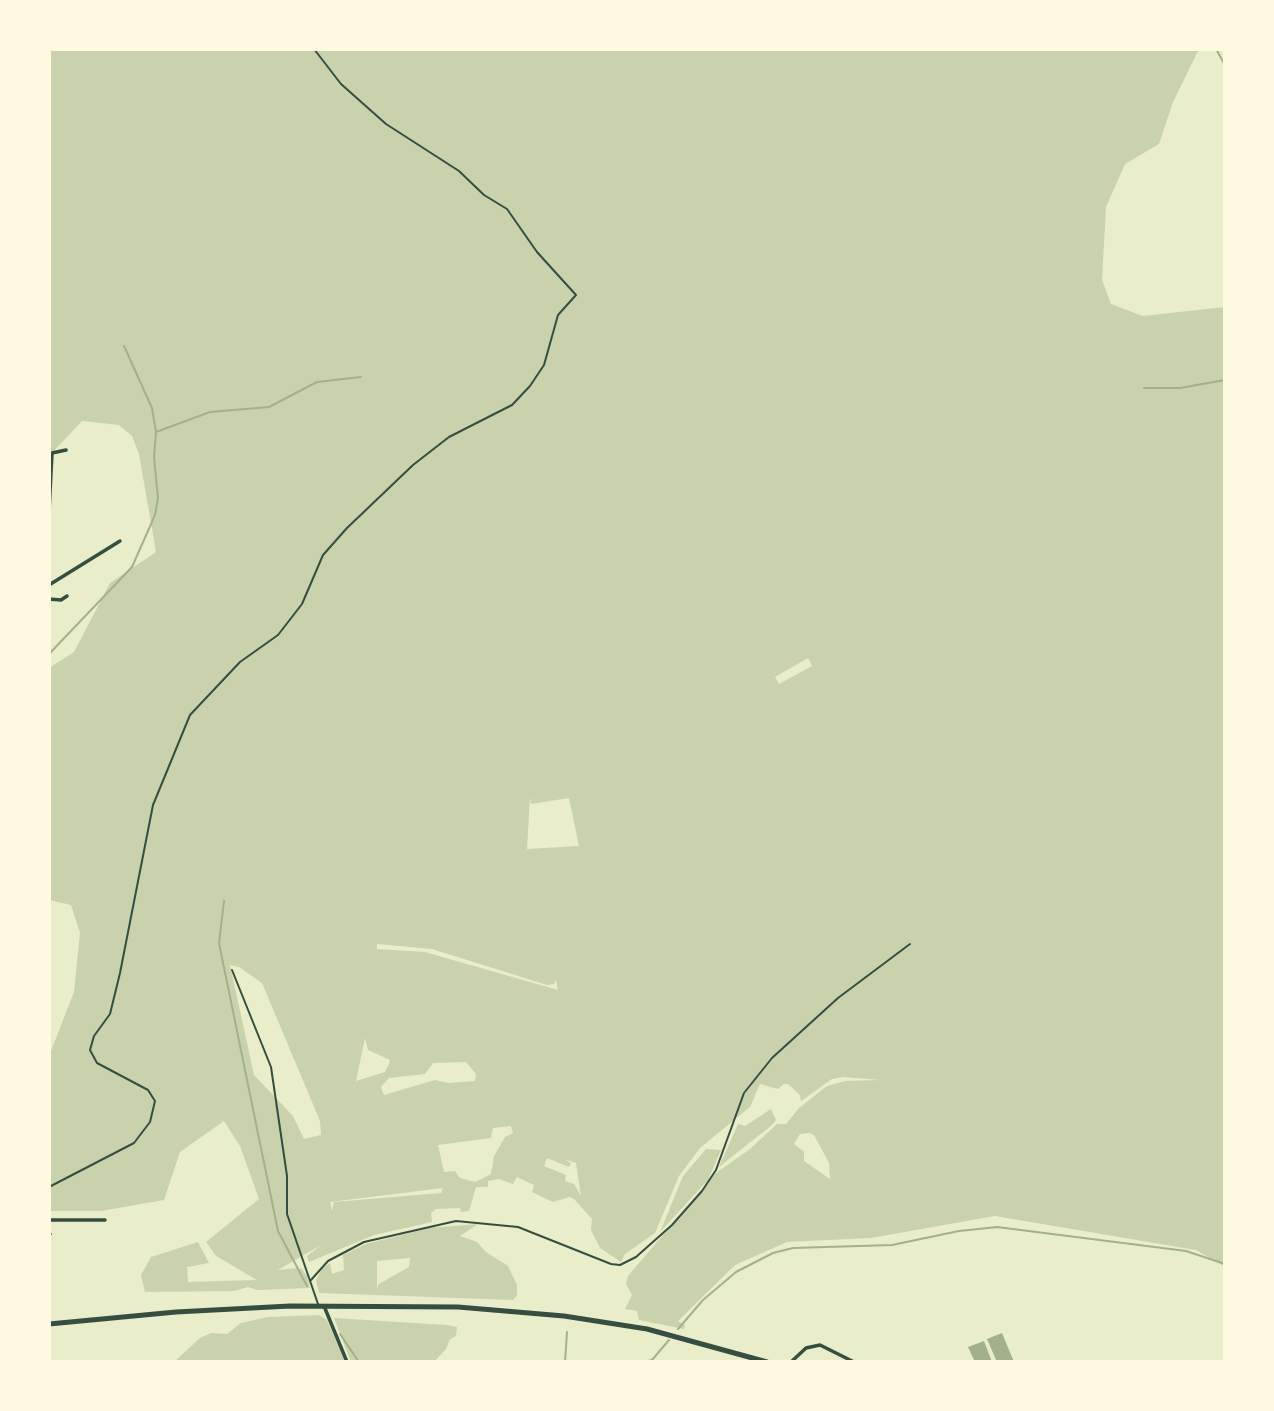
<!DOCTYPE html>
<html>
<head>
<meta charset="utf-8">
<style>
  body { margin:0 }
  #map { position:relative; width:1274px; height:1411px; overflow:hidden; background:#e9edc9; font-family:"Varela Round",sans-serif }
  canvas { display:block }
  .frame { position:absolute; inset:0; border:51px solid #fefae0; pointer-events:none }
</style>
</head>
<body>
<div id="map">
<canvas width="1274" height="1411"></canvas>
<div class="frame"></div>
</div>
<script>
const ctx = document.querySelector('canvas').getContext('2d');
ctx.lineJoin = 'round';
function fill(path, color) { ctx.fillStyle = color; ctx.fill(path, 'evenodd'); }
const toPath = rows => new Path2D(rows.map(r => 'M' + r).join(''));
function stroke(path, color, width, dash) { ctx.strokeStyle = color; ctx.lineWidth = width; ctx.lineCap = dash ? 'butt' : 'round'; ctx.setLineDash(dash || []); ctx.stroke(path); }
fill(toPath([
  [49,49,1199,49,1173,102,1159,144,1125,164,1106,207,1102,280,1111,304,1143,316,1225,307,1225,1267,1196,1250,995,1216,871,1238,787,1242,735,1265,678,1321,685,1325,684,1329,639,1320,637,1311,625,1309,632,1295,626,1284,628,1276,716,1173,750,1149,777,1124,786,1124,799,1108,827,1086,845,1081,880,1080,843,1077,832,1079,801,1101,800,1095,788,1084,784,1084,778,1089,760,1084,750,1107,700,1148,679,1176,655,1233,625,1254,621,1262,600,1248,591,1230,592,1219,574,1199,570,1197,553,1202,532,1192,534,1185,517,1177,513,1184,499,1179,488,1181,488,1187,476,1187,469,1211,461,1212,460,1208,436,1209,431,1213,432,1222,374,1235,309,1262,307,1256,321,1245,278,1270,297,1268,305,1282,299,1269,301,1268,307,1276,310,1288,257,1290,248,1287,234,1291,145,1292,141,1275,151,1257,198,1242,209,1263,187,1267,188,1282,257,1280,216,1256,206,1242,259,1199,240,1146,224,1121,180,1152,164,1200,101,1211,49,1211,49,1056,74,992,80,933,71,905,49,900,49,668,74,652,110,583,156,552,139,454,132,436,119,425,82,421,49,456],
  [808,658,812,666,779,684,775,677],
  [530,797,531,804,569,798,579,846,527,849],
  [377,944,432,949,547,985,554,984,556,980,558,990,425,952,377,949],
  [230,965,239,967,262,983,320,1121,321,1135,304,1139,293,1116,254,1075],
  [365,1038,368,1050,390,1060,389,1064,385,1072,356,1081],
  [466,1062,476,1074,475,1081,448,1083,435,1080,384,1095,381,1087,389,1078,425,1074,433,1063],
  [511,1126,513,1133,505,1137,494,1156,491,1174,475,1182,460,1178,455,1171,444,1172,438,1145,491,1138,493,1128],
  [809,1133,814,1135,829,1163,830,1179,804,1161,804,1152,794,1144,800,1134],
  [547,1158,569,1167,571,1163,564,1159,576,1163,581,1196,574,1184,565,1181,566,1175,544,1166],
  [443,1188,441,1193,334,1202,332,1211,330,1202],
  [771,1109,776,1120,772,1125,719,1167,738,1124,745,1126],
  [706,1149,721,1150,708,1180,660,1232,683,1176],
  [478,1224,460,1236,477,1242,486,1252,508,1266,517,1285,517,1295,513,1300,319,1293,316,1280,322,1269,330,1263,332,1274,344,1270,343,1255,366,1244,429,1228],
  [410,1258,409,1267,379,1284,377,1289,377,1261],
  [319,1315,327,1320,345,1362,174,1362,200,1338,211,1333,227,1334,241,1323,268,1317],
  [334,1318,446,1325,457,1327,456,1336,450,1339,446,1349,434,1362,351,1362]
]), '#cad2ad');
fill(toPath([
  [1002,1333,1014,1362,997,1362,987,1339],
  [984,1341,992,1362,975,1362,968,1347]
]), '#a3b18a');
stroke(toPath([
  [1216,49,1225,65],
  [124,346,152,408,156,432],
  [1144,388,1180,388,1225,380],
  [49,654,132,567,155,515,158,498,154,457,156,432,210,412,269,407,317,382,361,377],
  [224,901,219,943,278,1231,307,1286],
  [678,1329,703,1300,736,1272,773,1253,793,1248,892,1245,959,1231,997,1227,1186,1251,1225,1264],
  [340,1334,359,1362],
  [565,1362,567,1332],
  [575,1362,600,1362],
  [644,1362,652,1360,669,1340]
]), '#a3b18a', 2);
stroke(toPath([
  [232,970,271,1067,287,1176,287,1214,318,1304],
  [49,1187,134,1143,150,1122,155,1101,148,1090,97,1063,90,1050,94,1036,110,1014,120,973,153,805,190,715,240,662,278,635,302,604,323,555,347,528,413,465,449,437,512,405,530,386,544,365,558,315,576,295,537,252,507,209,484,195,459,171,386,124,341,84,314,49],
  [311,1280,328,1261,364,1242,456,1221,518,1227,611,1264,620,1265,636,1257,672,1225,702,1191,716,1170,744,1093,772,1058,838,998,910,944]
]), '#344e41', 2);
stroke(toPath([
  [49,512,52,453,66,450],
  [49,585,120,541],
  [49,599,61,600,67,596],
  [49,1220,105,1220],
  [49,1234,50,1234],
  [324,1306,347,1362],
  [791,1362,806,1348,820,1345,854,1362]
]), '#344e41', 3.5);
stroke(toPath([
  [49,1324,176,1312,290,1306,458,1307,564,1316,647,1329,767,1362]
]), '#344e41', 5);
</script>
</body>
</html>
